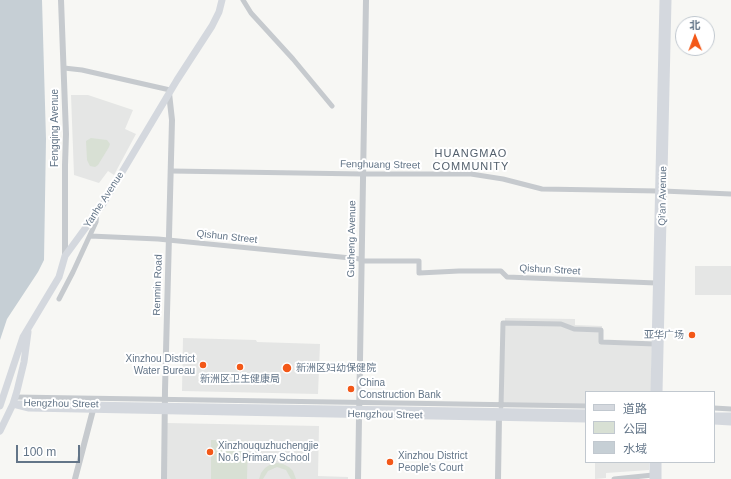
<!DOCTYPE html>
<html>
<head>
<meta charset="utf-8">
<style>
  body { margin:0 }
  #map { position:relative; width:731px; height:479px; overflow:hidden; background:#f7f7f4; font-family:Arial,"Noto Sans SC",sans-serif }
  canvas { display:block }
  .legend { position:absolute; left:585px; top:391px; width:130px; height:72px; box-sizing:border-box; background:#fff; border:1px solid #c1c8cf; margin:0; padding:5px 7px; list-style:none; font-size:12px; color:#637588 }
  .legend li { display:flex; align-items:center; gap:8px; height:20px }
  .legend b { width:20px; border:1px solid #c1c8cf }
  .north { position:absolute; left:675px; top:16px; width:40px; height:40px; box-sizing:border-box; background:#fff; border:1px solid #c1c8cf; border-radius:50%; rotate:359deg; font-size:11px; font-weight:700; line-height:16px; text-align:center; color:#637588 }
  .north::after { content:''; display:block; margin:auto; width:14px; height:18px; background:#f35818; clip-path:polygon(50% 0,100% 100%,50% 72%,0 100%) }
  .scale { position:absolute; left:16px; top:445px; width:64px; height:18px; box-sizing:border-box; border:2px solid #637588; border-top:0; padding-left:5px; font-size:12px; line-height:14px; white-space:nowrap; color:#637588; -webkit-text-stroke:3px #fff; paint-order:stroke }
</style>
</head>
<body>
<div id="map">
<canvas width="731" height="479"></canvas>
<ul class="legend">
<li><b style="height:5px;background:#d4d8de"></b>道路</li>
<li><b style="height:11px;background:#d8e0d4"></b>公园</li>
<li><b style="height:11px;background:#c6cfd5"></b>水域</li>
</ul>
<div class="north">北</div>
<div class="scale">100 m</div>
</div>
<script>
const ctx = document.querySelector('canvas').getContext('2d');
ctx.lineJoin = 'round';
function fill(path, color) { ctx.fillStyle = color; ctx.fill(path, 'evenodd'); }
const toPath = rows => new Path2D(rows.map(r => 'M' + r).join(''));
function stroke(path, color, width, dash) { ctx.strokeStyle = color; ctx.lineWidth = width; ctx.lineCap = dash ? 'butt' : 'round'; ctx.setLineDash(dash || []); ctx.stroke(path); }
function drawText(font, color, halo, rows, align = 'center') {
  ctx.font = font + ' Arial,"Noto Sans SC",sans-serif'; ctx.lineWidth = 4; ctx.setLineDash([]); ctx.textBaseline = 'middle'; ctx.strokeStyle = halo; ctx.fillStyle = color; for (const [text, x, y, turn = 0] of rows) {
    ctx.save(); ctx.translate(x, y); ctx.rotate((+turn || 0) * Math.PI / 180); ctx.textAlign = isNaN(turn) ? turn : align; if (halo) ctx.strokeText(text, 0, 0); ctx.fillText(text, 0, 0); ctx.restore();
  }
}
fill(toPath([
  [71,95,88,95,133,110,125,129,136,134,114,175,108,171,99,183,74,175],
  [695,266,731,266,731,295,695,295],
  [505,318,575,319,575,325,602,326,602,341,652,342,651,392,586,392,586,405,503,403],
  [183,338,256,340,257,342,320,344,318,394,182,391],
  [167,423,319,426,318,476,348,477,348,479,167,479],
  [595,462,649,462,649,470,606,473,606,478,595,479]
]), '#e5e6e5');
fill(toPath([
  [91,138,107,140,110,144,109,147,98,165,95,167,90,166,87,160,86,141],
  [211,440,248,441,247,479,211,479],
  [277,463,283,464,289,467,293,471,296,479,291,479,286,470,277,467,268,471,263,479,259,479,261,473,265,468,271,464]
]), '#d8e0d4');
fill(toPath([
  [0,0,42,0,46,139,44,260,38,272,7,319,0,340]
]), '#c6cfd5');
stroke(toPath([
  [243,0,251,13,293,59,332,106],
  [64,68,82,70,170,90],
  [171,171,363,174,471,174,503,179,542,189,658,191],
  [663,191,731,194],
  [90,236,158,239,361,259],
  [361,261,419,261,419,273,459,271,501,271,507,277,656,283],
  [59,299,73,272,96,222,97,212],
  [15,397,586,406],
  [501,407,503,323,561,324,574,329,601,330,601,342,655,344],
  [714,408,731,409],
  [614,479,653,475]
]), '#c6cace', 5);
stroke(toPath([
  [61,0,66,134,65,165,65,256],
  [75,479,93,410],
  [164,479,165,390,172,120,169,93],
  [358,479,366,0],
  [498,479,499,417]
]), '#c6cace', 6);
stroke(toPath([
  [654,392,663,0],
  [659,392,668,0],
  [13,404,29,408,586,419],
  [19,404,586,413],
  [0,406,23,337,59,277,65,256,103,204,177,80,212,26,219,12,222,0],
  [714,416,731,416],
  [714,421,731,422],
  [0,431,13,404,17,391,24,362,28,332],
  [653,479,653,462],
  [658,479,658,462]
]), '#d4d8de', 7);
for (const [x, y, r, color] of [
  [692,335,4,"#f35818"],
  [203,365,4,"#f35818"],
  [240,367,4,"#f35818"],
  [287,368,5,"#f35818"],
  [351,389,4,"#f35818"],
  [210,452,4,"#f35818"],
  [390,462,4,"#f35818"]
]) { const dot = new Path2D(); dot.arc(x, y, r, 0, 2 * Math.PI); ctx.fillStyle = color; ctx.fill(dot); stroke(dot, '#fff', 1.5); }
drawText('10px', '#637588', '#fff', [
  ["Fengqing Avenue",55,128,-90],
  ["Fenghuang Street",380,165,1],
  ["Qi'an Avenue",663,196,-89],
  ["Yanhe Avenue",104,200,-57],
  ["Qishun Street",227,237,6],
  ["Gucheng Avenue",352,239,-89],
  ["Qishun Street",550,270,3],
  ["Renmin Road",158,285,-88],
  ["Hengzhou Street",61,404,1],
  ["Hengzhou Street",385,415,1]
]);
drawText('10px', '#637588', '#fff', [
  ["亚华广场",684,335,"right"],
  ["Xinzhou District",195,359,"right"],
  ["Water Bureau",195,371,"right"],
  ["新洲区妇幼保健院",296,368],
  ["新洲区卫生健康局",240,379,"center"],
  ["China",359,383],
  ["Construction Bank",359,395],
  ["Xinzhouquzhuchengjie",218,446],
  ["No.6 Primary School",218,458],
  ["Xinzhou District",398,456],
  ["People's Court",398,468]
], 'left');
ctx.letterSpacing = '1px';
drawText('11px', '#525f6c', '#fff', [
  ["HUANGMAO",471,154],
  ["COMMUNITY",471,167]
]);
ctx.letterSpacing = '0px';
</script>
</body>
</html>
